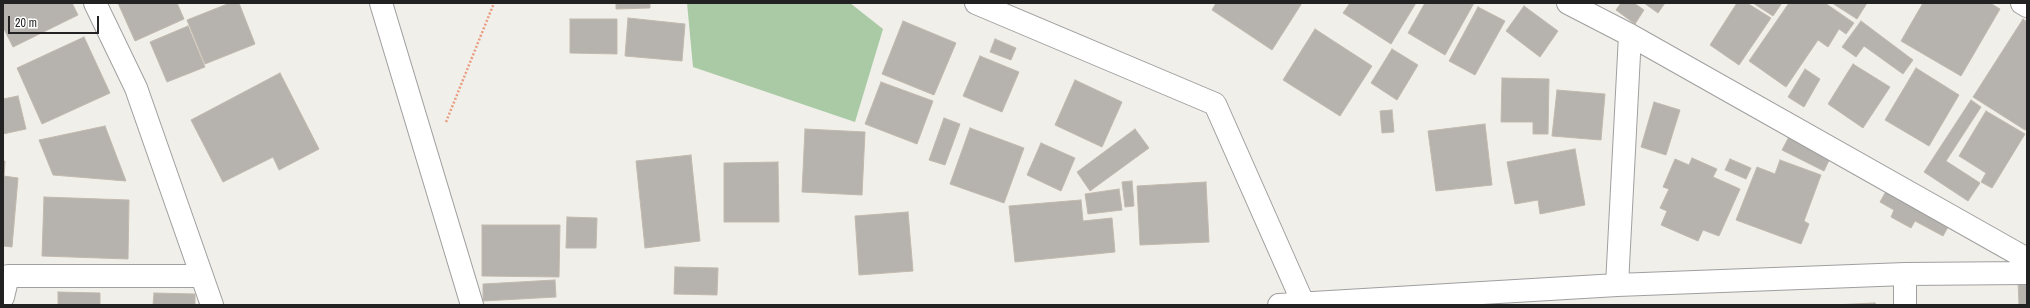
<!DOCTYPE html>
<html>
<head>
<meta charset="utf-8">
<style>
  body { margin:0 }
  #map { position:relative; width:2030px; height:308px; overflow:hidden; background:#f1efea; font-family:"Archivo Narrow",sans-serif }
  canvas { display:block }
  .frame { position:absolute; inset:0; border:4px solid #222; pointer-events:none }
  .scale { position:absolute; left:8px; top:16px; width:91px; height:18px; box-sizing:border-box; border:2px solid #222; border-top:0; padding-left:5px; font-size:12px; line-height:14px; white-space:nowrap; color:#222; -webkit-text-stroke:3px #fff; paint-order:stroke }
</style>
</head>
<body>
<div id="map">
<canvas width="2030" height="308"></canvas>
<div class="frame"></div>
<div class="scale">20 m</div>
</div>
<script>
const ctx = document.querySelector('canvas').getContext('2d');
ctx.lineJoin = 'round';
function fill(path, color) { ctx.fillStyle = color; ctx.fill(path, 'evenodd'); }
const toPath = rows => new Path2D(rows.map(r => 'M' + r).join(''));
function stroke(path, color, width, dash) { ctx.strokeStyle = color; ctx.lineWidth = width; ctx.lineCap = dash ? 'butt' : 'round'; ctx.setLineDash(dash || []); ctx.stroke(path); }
fill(toPath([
  [687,3,850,3,883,29,855,122,693,67]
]), '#a9caa4');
const building = toPath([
  [3,3,72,3,78,15,13,47,3,27,3,3],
  [118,3,177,3,184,19,135,41,118,3],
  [230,3,239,3,255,44,205,64,187,20,230,3],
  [616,3,650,3,650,8,616,9,616,3],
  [1216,3,1302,3,1272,50,1212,10,1216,3],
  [1350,3,1416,3,1391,44,1343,13,1350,3],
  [1425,3,1474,3,1445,55,1408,33,1425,3],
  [1621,3,1634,3,1644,10,1635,24,1616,10,1621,3],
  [1644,3,1665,3,1658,13,1644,3],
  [1737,3,1747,3,1771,18,1739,65,1710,45,1737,3],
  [1753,3,1782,3,1773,16,1753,3],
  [1789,3,1825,3,1854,23,1846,34,1839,29,1828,47,1818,40,1786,87,1749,61,1789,3],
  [1832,3,1867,3,1857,19,1832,3],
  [1923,3,1990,3,2000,9,1961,76,1901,41,1923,3],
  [1524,6,1558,31,1540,57,1506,31,1524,6],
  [1478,7,1505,21,1475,75,1449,61,1478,7],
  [628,18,685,24,682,61,625,56,628,18],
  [570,19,617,19,617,54,570,53,570,19],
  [2023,19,2027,22,2027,128,2025,130,1973,97,2023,19],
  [903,21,956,43,934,95,882,74,903,21],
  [1861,21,1913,60,1903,74,1864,46,1856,57,1842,47,1861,21],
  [188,26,205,67,167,82,150,42,188,26],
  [1315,29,1372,66,1340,116,1283,80,1315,29],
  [84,37,110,93,42,124,17,68,84,37],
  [995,39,1016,48,1011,60,990,52,995,39],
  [1392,49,1418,65,1397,100,1371,83,1392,49],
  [980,56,1019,72,1002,112,963,96,980,56],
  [1853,64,1890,87,1863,128,1828,104,1853,64],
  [1916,68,1959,95,1929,146,1885,120,1916,68],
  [1805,69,1820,79,1804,107,1788,97,1805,69],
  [280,73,319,149,279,170,273,157,223,182,191,120,280,73],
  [1502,78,1549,79,1548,134,1533,134,1533,122,1501,122,1502,78],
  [1075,80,1122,102,1102,147,1055,125,1075,80],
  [881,82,933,101,917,144,865,124,881,82],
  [1557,90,1605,94,1601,140,1552,136,1557,90],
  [18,96,26,129,3,134,3,99,18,96],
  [1971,100,1981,107,1946,161,1980,183,1968,201,1924,172,1971,100],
  [1654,102,1680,110,1666,155,1641,147,1654,102],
  [1392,110,1394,132,1382,133,1380,111,1392,110],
  [1986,111,2025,134,1992,188,1981,182,1986,173,1959,156,1986,111],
  [944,118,960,124,945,165,929,160,944,118],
  [1485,124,1492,185,1436,191,1428,131,1485,124],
  [105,126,126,181,53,175,39,140,105,126],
  [970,128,1024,148,1004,203,950,184,970,128],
  [805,129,865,132,862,195,802,192,805,129],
  [1135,129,1149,148,1090,191,1077,172,1135,129],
  [1791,133,1832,154,1824,171,1782,150,1791,133],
  [1041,143,1075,158,1061,191,1027,175,1041,143],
  [1575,149,1585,205,1540,214,1538,200,1515,204,1507,162,1575,149],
  [691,155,700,241,645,248,636,161,691,155],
  [1692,158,1717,169,1713,177,1740,189,1719,236,1703,230,1698,241,1661,225,1667,211,1660,208,1669,189,1663,187,1675,159,1689,165,1692,158],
  [1730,159,1751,168,1746,179,1725,170,1730,159],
  [1780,160,1821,175,1804,221,1809,224,1801,244,1736,220,1757,167,1775,174,1780,160],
  [3,161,5,161,4,176,18,178,12,247,3,246,3,161],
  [778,162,779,222,724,222,724,163,778,162],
  [1132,181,1134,206,1125,207,1122,182,1132,181],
  [1206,182,1209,242,1140,245,1137,186,1206,182],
  [1889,186,1952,220,1943,236,1915,221,1911,228,1891,217,1894,210,1880,202,1889,186],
  [1119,189,1122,210,1088,214,1085,194,1119,189],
  [44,197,129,200,128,259,42,256,44,197],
  [1081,200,1083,221,1112,218,1115,252,1015,262,1009,206,1081,200],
  [908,212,913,271,859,275,855,216,908,212],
  [567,217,597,218,596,248,566,248,567,217],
  [482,225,560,225,559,277,482,276,482,225],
  [675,267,718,268,717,295,674,294,675,267],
  [555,280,556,297,483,301,483,284,555,280],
  [2027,280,2027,305,2019,305,2018,281,2027,280],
  [58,292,100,293,100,305,58,305,58,292],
  [154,293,195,294,195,305,153,305,154,293],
  [1875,303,1876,305,1833,305,1875,303]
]);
fill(building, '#b6b2ad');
stroke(building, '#c1b9ae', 1);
const street = toPath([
  [95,3,136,88,212,305],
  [381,3,472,305],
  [976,3,1215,104,1304,305],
  [1568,3,1630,35,2027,259],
  [2022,3,2027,6],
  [1905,274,1905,305],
  [1617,285,1630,35],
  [3,297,8,276,202,276],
  [1279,305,1617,285,1905,274,2027,273]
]);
stroke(street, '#9f9f9f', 24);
stroke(toPath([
  [446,122,494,3]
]), '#e99d82', 2.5, [2, 2]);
stroke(street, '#fff', 22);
</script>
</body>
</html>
